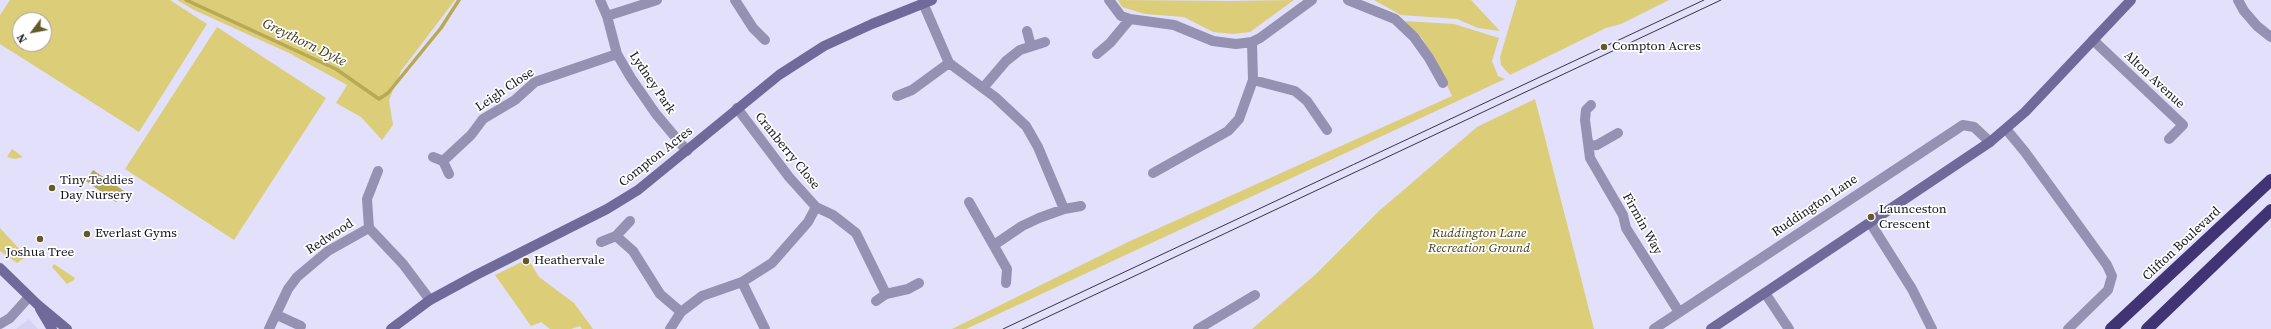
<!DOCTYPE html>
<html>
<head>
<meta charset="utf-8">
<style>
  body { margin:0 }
  #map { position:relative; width:2271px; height:329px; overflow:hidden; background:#e2e0fa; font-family:"Source Serif 4",serif }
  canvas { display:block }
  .north { position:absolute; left:12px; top:12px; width:40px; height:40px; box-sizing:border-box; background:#fff; border:1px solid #a2a1a5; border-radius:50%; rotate:238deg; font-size:11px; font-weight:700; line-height:16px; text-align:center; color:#16151e }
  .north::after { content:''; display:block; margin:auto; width:14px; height:18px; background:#645a27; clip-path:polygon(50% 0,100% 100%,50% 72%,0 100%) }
</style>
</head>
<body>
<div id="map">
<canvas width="2271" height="329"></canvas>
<div class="north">N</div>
</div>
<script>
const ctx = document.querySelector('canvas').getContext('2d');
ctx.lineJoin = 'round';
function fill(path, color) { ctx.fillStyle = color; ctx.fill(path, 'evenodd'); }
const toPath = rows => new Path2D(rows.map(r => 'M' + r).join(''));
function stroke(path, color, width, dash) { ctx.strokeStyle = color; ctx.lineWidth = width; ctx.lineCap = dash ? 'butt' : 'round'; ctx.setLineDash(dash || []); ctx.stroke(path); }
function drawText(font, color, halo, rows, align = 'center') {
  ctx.font = font + ' "Source Serif 4",serif'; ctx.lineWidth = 3.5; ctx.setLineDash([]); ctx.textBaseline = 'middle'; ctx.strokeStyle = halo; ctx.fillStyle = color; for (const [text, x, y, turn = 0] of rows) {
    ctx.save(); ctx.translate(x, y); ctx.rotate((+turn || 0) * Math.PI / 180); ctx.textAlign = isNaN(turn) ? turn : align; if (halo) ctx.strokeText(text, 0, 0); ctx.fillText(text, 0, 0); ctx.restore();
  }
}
fill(toPath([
  [29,319,38,329,16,329]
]), '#d5d2f3');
fill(toPath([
  [10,0,170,0,207,24,139,132,0,44,0,15],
  [20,20,44,20,44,44,20,44],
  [177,0,455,0,401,71,389,100,393,125,382,140,361,117,336,103,347,85,289,53,194,10],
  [1118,0,1231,1,1294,0,1250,32,1234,34,1213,32,1184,17,1145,14,1122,7],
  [1374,0,1471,0,1500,31,1478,28,1457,19,1401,15],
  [1517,0,1669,0,1621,24,1606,28,1510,75,1501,65,1500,57],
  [1404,21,1454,24,1499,38,1492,61,1498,76,1505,79,966,329,952,329,1128,242,1452,96,1436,62,1422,38],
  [217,27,326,98,234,240,125,169],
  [1535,99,1594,329,1252,329,1316,274,1379,211,1477,127],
  [12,149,23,157,15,159,7,157],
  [0,228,23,253,24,258,17,263,0,251],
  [528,259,539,277,574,303,593,329,582,329,580,326,571,329,550,329,541,322,531,326,495,275],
  [54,264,75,278,74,280,67,284,52,267]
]), '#dccd79');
fill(toPath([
  [93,170,124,191,116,202,86,181]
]), '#b8a954');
stroke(toPath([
  [186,0,336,69,379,99,388,93,441,28,459,0]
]), '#b8a954', 3.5);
stroke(toPath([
  [600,0,607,16,617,54,631,78,656,114,687,151],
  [735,0,753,28,765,40],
  [1109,0,1121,16,1130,19,1174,25,1213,41,1236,44,1252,42,1260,38,1312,0],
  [1348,0,1395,19,1414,37,1429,58,1443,83],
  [2238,0,2244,11,2257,26,2271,37],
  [923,3,949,63,995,97,1026,126,1038,147,1064,209],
  [607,16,657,0],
  [1027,31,1031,46],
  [2093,40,2183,125,2169,139],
  [1097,54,1110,43,1130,19],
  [1253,80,1295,91,1307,101,1327,130],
  [983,88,1006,61,1020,50,1045,42],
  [897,96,912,90,949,63],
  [1591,105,1586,110,1585,120,1590,158,1623,215,1626,228,1679,312],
  [2006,129,2025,152,2107,265,2112,276,2108,290,2068,329],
  [1589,146,1597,145,1618,133],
  [433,157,443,161,449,174],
  [443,161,471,135,483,119,515,100,535,82,617,54],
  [1153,173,1228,131,1239,119,1253,80,1252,42],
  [969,202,1007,269,1006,283],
  [816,207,833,215,856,233,886,294,876,301],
  [1871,224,1912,289,1932,329],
  [369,228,403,264,430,300],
  [369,228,367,199,378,171],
  [616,236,633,251,660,294,681,312],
  [601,242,616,236,630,221],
  [994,245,1022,226,1039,218,1064,209,1081,206],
  [742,282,765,329],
  [1765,293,1789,329],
  [886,294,908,289,919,283],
  [277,315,301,326],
  [0,324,10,318,29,297],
  [269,329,288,289,297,277,328,251,369,228],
  [670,329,681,312,702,296,742,282,772,263,808,222,816,207,789,177,737,108],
  [1198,329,1255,295],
  [1654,329,1963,125,1974,127,1990,142]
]), '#9491b2', 10);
stroke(toPath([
  [0,268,37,304,67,329],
  [40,309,52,329],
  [391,329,430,300,476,275,607,209,638,190,779,75,824,46,872,24,932,0],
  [1711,329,1990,142,2025,112,2131,0]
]), '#6f6a99', 10);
stroke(toPath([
  [2111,329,2271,180],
  [2147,329,2271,210]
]), '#413475', 12);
stroke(toPath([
  [1003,329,1704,0],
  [1022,329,1721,0]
]), '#363540', 1);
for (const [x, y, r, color] of [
  [1604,47,4,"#645a27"],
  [52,188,4,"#645a27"],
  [1871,217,4,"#645a27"],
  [87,234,4,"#645a27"],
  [40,239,4,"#645a27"],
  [526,261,4,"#645a27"]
]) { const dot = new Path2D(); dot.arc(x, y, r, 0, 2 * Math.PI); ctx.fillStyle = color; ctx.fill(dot); stroke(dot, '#fff', 1.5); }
drawText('13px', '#16151e', '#fff', [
  ["Compton Acres",1612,47],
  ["Tiny Teddies",60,181],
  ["Day Nursery",60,196],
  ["Launceston",1879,210],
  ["Crescent",1879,225],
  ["Everlast Gyms",95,234],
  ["Joshua Tree",40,253,"center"],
  ["Heathervale",534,261]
], 'left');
drawText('13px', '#16151e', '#fff', [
  ["Alton Avenue",2154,80,43],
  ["Lydney Park",652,83,56],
  ["Leigh Close",505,90,-34],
  ["Cranberry Close",787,151,51],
  ["Compton Acres",656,157,-38],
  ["Ruddington Lane",1815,206,-34],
  ["Firmin Way",1642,224,61],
  ["Redwood",330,237,-33],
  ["Clifton Boulevard",2182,244,-43]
]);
drawText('italic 13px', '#47401b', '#fff', [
  ["Ruddington Lane",1479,234],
  ["Recreation Ground",1479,249]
]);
drawText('italic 14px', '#403914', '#fff', [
  ["Greythorn Dyke",304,43,26]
]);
</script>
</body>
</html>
